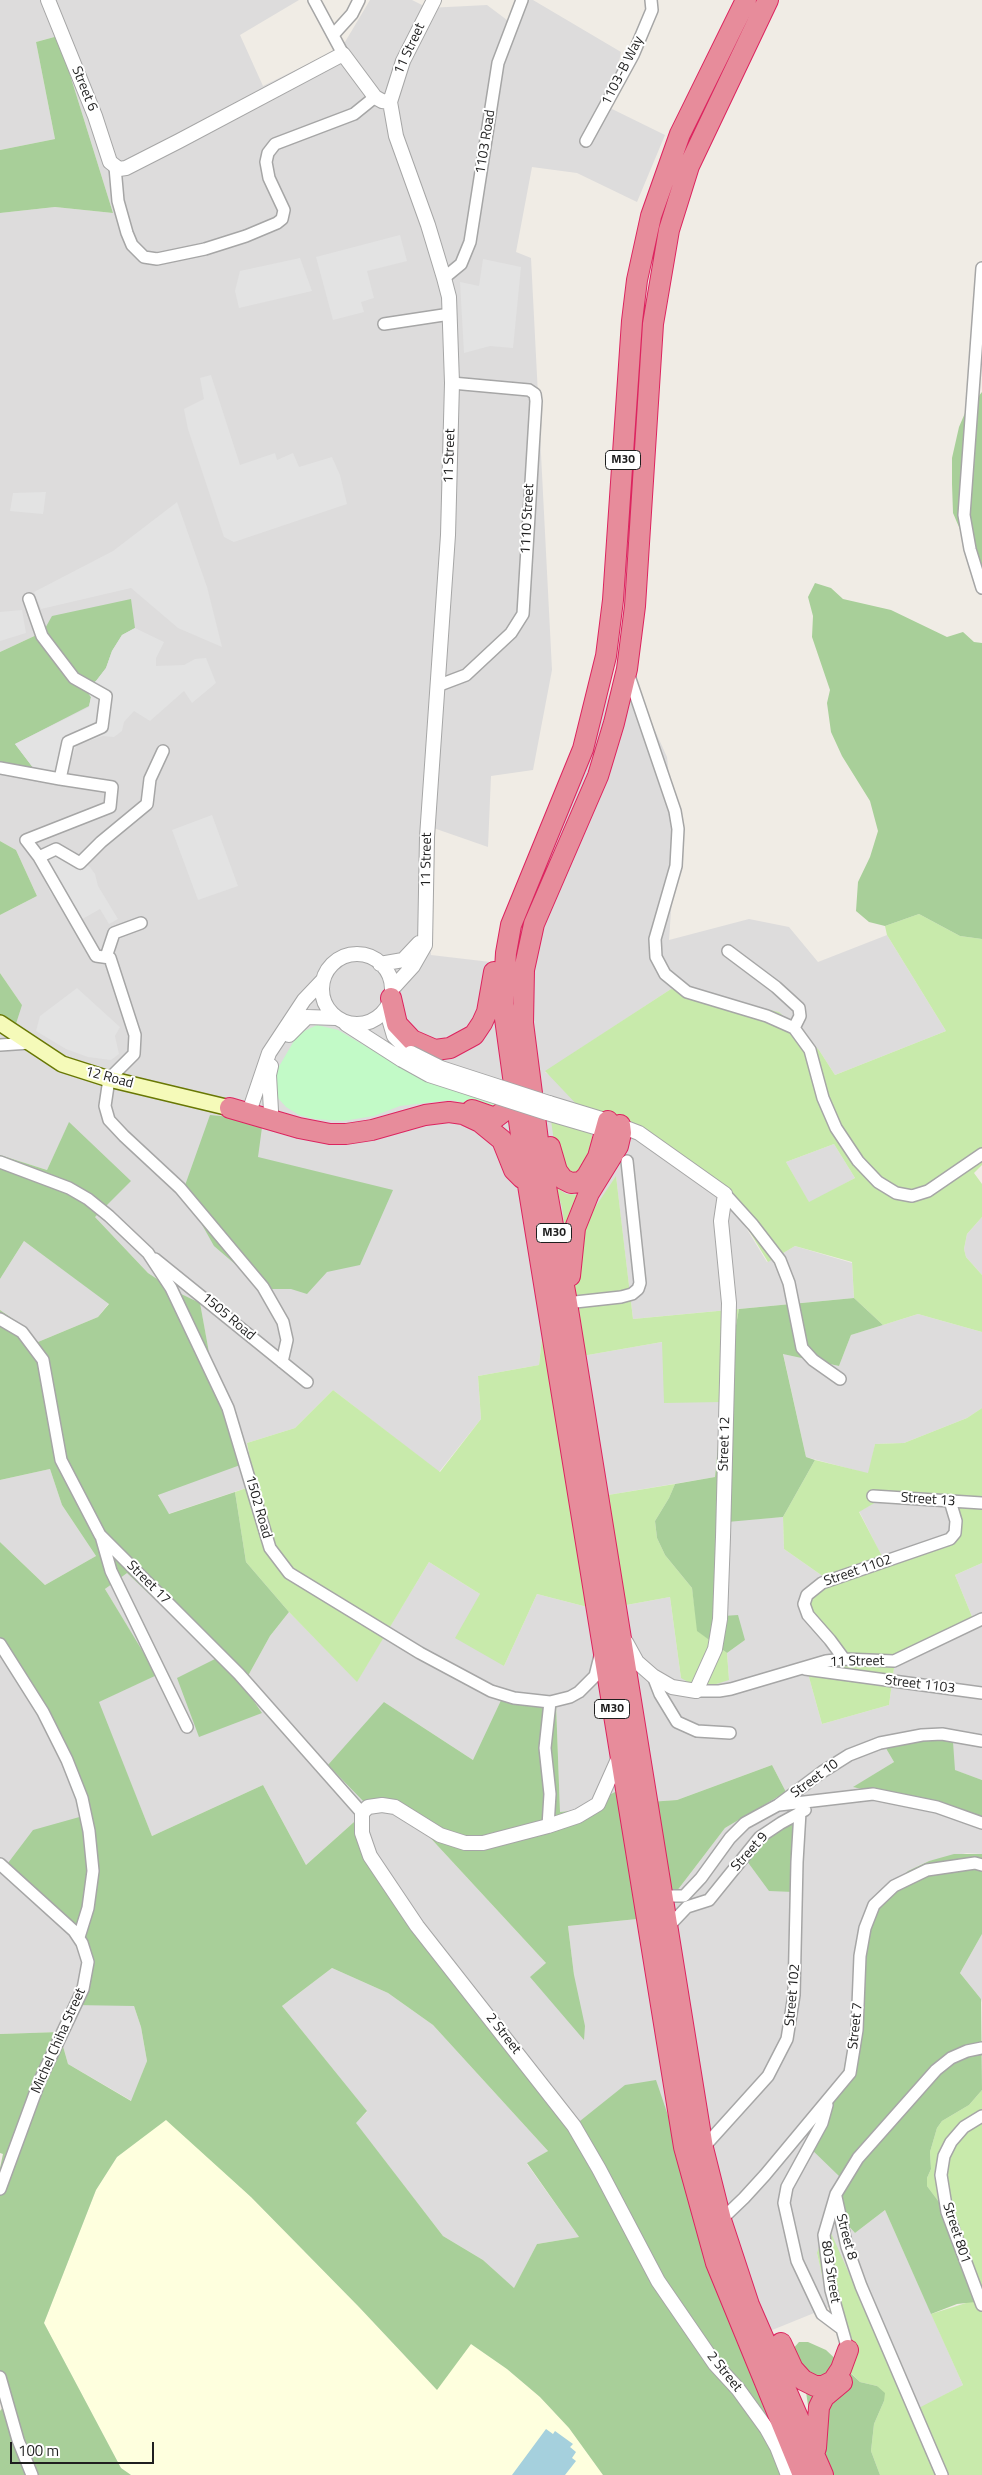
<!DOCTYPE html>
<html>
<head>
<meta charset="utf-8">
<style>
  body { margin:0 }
  #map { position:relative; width:982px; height:2475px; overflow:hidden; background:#f0ece5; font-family:"Titillium Web",sans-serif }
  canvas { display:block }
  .scale { position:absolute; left:10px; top:2442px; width:144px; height:22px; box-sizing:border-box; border:2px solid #1f1f1f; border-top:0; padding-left:6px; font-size:15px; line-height:18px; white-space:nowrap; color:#1f1f1f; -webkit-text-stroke:4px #fff; paint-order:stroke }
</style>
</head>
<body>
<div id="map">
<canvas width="982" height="2475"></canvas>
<div class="scale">100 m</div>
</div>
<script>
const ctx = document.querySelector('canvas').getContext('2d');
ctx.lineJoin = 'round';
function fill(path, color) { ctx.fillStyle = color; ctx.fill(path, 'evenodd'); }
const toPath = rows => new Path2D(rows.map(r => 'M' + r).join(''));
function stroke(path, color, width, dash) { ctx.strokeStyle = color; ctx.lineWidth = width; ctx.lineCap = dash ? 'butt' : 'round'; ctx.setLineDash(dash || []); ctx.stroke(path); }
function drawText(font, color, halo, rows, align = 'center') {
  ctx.font = font + ' "Titillium Web",sans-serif'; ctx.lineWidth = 4; ctx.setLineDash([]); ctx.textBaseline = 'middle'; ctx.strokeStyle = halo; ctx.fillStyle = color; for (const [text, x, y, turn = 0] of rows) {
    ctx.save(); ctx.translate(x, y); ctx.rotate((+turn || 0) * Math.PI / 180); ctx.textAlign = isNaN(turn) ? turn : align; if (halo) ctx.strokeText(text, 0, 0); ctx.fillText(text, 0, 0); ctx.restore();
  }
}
fill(toPath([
  [0,0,299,0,240,35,263,86,342,47,370,0,412,0,428,8,487,5,511,23,526,0,533,0,621,52,610,108,665,135,637,202,577,173,532,167,516,252,531,258,552,670,533,770,491,776,488,847,422,824,431,955,499,963,623,660,667,757,676,839,669,940,749,919,789,927,818,962,887,935,946,1031,835,1075,819,1050,671,989,545,1072,650,1145,666,1154,737,1213,767,1262,795,1246,852,1263,854,1298,633,1319,616,1177,549,1276,539,1365,478,1376,481,1419,439,1472,333,1390,295,1428,247,1443,255,1485,168,1514,158,1494,237,1439,210,1358,200,1304,177,1292,148,1273,95,1217,69,1123,47,1170,0,1155,0,1024,22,1005,0,973,0,915,37,896,16,850,0,841,0,763,43,632,0,652,0,213,55,207,113,213,58,36,36,42,55,139,0,150],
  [834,1144,855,1178,809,1203,786,1162],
  [982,1217,982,1275,966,1257,964,1249,967,1234],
  [24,1241,109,1303,98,1317,38,1342,23,1326,0,1310,0,1279],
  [918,1314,982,1332,982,1408,967,1418,904,1443,875,1444,869,1474,806,1457,783,1353,839,1366,851,1335],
  [662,1342,722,1402,715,1477,608,1495,582,1356],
  [50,1469,62,1505,96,1556,45,1585,0,1542,0,1480],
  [878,1501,951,1505,958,1535,884,1561,859,1511],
  [783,1517,784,1549,824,1577,840,1649,832,1673,807,1670,822,1724,889,1705,896,1653,973,1619,955,1575,982,1563,982,1780,884,1745,894,1762,854,1787,982,1818,982,1854,967,1853,929,1861,918,1866,899,1878,876,1902,843,2074,839,2176,834,2210,855,2233,885,2210,963,2385,911,2413,817,2253,829,2307,750,2339,575,2126,482,2021,394,1898,354,1822,306,1865,263,1785,152,1836,98,1702,156,1675,105,1589,127,1572,218,1658,262,1713,243,1685,270,1636,289,1612,357,1681,429,1562,480,1594,504,1666,537,1594,599,1610,670,1597,681,1678,729,1680,727,1653,745,1640,723,1616,716,1522],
  [384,1702,473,1760,556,1703,560,1812,579,1810,617,1791,635,1803,677,1800,772,1765,786,1792,725,1828,657,1917,568,1926,574,1975,531,1977,547,1964,424,1831,386,1807],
  [0,1638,42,1712,83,1816,77,1939,134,2006,141,2027,147,2061,132,2101,68,2064,59,2032,0,2034],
  [982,1934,982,2003,981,1999,960,1973],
  [332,1968,388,1993,433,2025,548,2151,527,2164,579,2237,537,2244,514,2289,483,2260,443,2236,355,2123,367,2112,282,2006]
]), '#dddcdc');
fill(toPath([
  [166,2119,251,2197,359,2307,436,2389,471,2344,507,2369,540,2397,569,2428,603,2475,131,2475,121,2468,44,2323,96,2190,117,2157]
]), '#feffde');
fill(toPath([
  [919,914,960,936,982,939,982,1165,974,1173,982,1184,982,1217,967,1234,964,1249,966,1257,982,1275,982,1332,918,1314,883,1325,854,1298,852,1262,795,1246,768,1262,748,1229,724,1199,650,1145,581,1109,545,1071,671,989,779,1012,819,1050,835,1075,946,1031,887,935,885,926],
  [834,1144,855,1178,809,1202,786,1162],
  [551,1120,590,1133,594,1139,592,1159,573,1178,556,1156],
  [616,1176,633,1319,739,1309,722,1402,664,1403,662,1342,582,1356,608,1495,675,1484,669,1498,655,1521,657,1538,665,1555,692,1588,698,1631,727,1653,729,1680,707,1687,693,1685,681,1678,670,1597,599,1610,537,1594,504,1666,455,1638,480,1594,429,1562,357,1682,289,1612,246,1562,235,1492,255,1485,247,1443,295,1428,333,1390,440,1472,481,1419,478,1376,539,1365,549,1276],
  [556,1187,566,1194,581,1195,566,1235,562,1207],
  [982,1408,982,1563,955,1575,973,1619,896,1653,889,1705,822,1724,807,1670,832,1673,839,1649,803,1602,824,1577,784,1549,783,1517,815,1460,868,1473,875,1444,904,1443,967,1418],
  [878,1501,951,1505,958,1535,884,1560,859,1512],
  [982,2090,982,2475,880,2475,871,2451,874,2424,884,2401,877,2386,860,2382,847,2369,829,2307,817,2253,827,2224,911,2412,963,2385,931,2314,966,2303,962,2264,939,2202,927,2186,927,2178,931,2169,930,2152,937,2128,942,2121,969,2105]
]), '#c8eaab');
fill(toPath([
  [58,36,113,213,55,207,0,213,0,150,55,139,36,42],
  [982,392,982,581,953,513,952,484,952,458,959,427,965,413],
  [815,583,831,588,843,599,891,610,947,637,963,632,974,642,982,643,982,939,960,936,919,914,885,926,869,922,856,911,858,882,870,857,878,831,870,801,842,756,831,732,827,703,830,690,812,637,813,616,808,597],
  [131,599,135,628,122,635,112,651,106,668,96,681,85,689,91,697,89,706,15,744,34,769,0,763,0,652,43,632,52,616],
  [0,841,16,850,37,896,0,915],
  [0,973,22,1005,13,1033,0,1024],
  [210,1115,263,1120,258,1157,393,1190,360,1265,327,1272,307,1294,291,1289,264,1289,214,1246,183,1191],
  [69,1122,131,1181,95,1217,148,1273,177,1292,200,1303,210,1358,243,1464,158,1495,169,1514,235,1492,246,1562,289,1612,270,1636,243,1685,262,1713,199,1737,177,1678,217,1658,127,1573,105,1589,157,1675,99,1702,152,1836,263,1785,306,1865,354,1822,394,1898,482,2020,575,2125,625,2085,656,2080,719,2267,801,2475,603,2475,569,2428,540,2397,507,2369,471,2344,437,2390,359,2307,251,2197,166,2120,117,2157,96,2190,44,2323,121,2468,131,2475,0,2475,0,2411,3,2407,0,2395,0,2168,3,2154,0,2153,0,2034,59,2032,68,2064,131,2101,147,2061,141,2027,134,2006,73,2005,84,1962,77,1939,2,1871,33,1830,83,1816,42,1712,0,1638,0,1542,45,1585,96,1556,62,1505,50,1469,0,1480,0,1310,23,1326,38,1342,98,1317,109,1304,24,1241,0,1279,0,1155,47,1170],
  [332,1968,388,1993,433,2025,548,2151,527,2163,579,2237,537,2244,514,2288,483,2260,443,2236,356,2123,367,2111,282,2006],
  [854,1298,883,1325,851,1335,839,1366,783,1354,806,1457,815,1460,783,1517,716,1523,723,1616,738,1615,745,1640,727,1653,697,1631,692,1588,665,1555,657,1538,655,1521,669,1498,675,1484,715,1477,722,1402,739,1309],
  [504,1694,556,1703,560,1812,579,1810,617,1791,635,1803,677,1800,772,1765,786,1792,725,1828,657,1917,568,1926,574,1975,585,2026,584,2040,530,1977,546,1963,424,1831,407,1817,365,1803,328,1765,384,1702,473,1760],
  [945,1738,953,1742,955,1770,982,1780,982,1818,853,1787,894,1762,884,1745],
  [800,1816,794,1892,769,1891,744,1857,765,1837],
  [954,1854,982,1854,982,1934,960,1973,981,1999,982,2090,969,2105,942,2121,937,2128,930,2152,931,2169,927,2178,927,2186,939,2202,946,2218,975,2302,957,2304,931,2314,885,2210,855,2233,834,2210,839,2176,807,2145,843,2073,876,1902,908,1871,929,1861],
  [799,2342,808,2342,826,2350,860,2382,877,2386,885,2393,884,2401,874,2424,871,2451,880,2475,831,2475,809,2412,806,2392,792,2350]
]), '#a8cf99');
fill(toPath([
  [317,1025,338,1030,413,1074,504,1105,501,1108,483,1107,451,1100,400,1106,374,1116,343,1121,314,1119,299,1115,286,1107,277,1097,274,1075,298,1034]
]), '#c2fac7');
fill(toPath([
  [400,235,407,261,367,271,374,298,361,302,364,312,333,320,316,257],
  [300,258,312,291,239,308,235,291,240,271],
  [483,259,521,267,513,348,490,346,464,353,460,282,479,286],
  [211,375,240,465,275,453,277,460,293,453,299,467,332,457,340,475,347,504,234,542,224,537,188,429,184,409,204,399,200,378],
  [46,492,43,514,10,511,13,493],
  [177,502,207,587,222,647,178,628,131,588,41,609,34,592,113,551],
  [22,610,26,633,0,641,0,612],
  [135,628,164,642,156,658,156,666,184,665,195,659,206,658,216,683,192,703,184,691,150,721,134,711,124,722,122,731,114,737,103,736,77,745,65,772,34,769,15,744,89,707,91,697,85,689,96,681,106,668,112,651,122,635],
  [212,815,238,886,198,900,172,830],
  [56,847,80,859,90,867,95,874,98,886,118,919,109,924,100,909,72,925,57,897,54,897,50,892,31,849],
  [77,988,120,1027,115,1036,119,1054,111,1060,88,1057,66,1049,36,1031,40,1016]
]), '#e3e3e3');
fill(toPath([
  [546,2429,553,2434,555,2431,573,2444,570,2447,576,2452,572,2458,576,2461,565,2475,512,2475]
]), '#a5d0dd');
const minor = toPath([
  [314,0,343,54],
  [333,35,352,14,359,0],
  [586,141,633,55,652,10,651,0],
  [115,167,118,201,127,233,132,245,144,257,157,259,205,249,246,236,277,223,282,219,284,210,269,178,266,162,268,153,275,144,354,114,375,97],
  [982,268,964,515,970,549,982,588],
  [444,278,461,264,470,242,498,63,522,0],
  [384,324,450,314],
  [628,673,675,811,678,829,676,866,655,939,656,957,665,974,687,992,767,1016,794,1028,810,1050,823,1098,836,1128,858,1161,878,1182,896,1193,912,1196,928,1191,982,1154],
  [437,686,466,675,511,633,523,614,536,401,535,394,529,390,452,383],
  [0,768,60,779,68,742,102,727,106,696,74,678,42,636,29,599],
  [60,779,112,787,110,807,26,840,39,857,96,956,110,958,135,1035,134,1054,109,1079,105,1106,109,1120,124,1136,180,1188,263,1287,283,1322,287,1340,282,1362],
  [39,857,56,849,80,863,101,842,147,804,150,779,163,751],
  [728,951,776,987,799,1008,800,1016,794,1028],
  [106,957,114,933,141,923],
  [0,1045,30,1043],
  [0,1162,69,1188,88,1199,109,1216,148,1253,171,1288,228,1408,270,1548,289,1573,420,1653,491,1691,514,1698,550,1702,570,1697,579,1692,595,1676,600,1656],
  [725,1194,753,1225,780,1260,789,1283,802,1348,813,1360,840,1379],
  [155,1259,307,1382],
  [566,1303,621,1297,632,1294,638,1289,640,1283,627,1161],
  [0,1319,22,1332,43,1360,61,1460,100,1535,239,1674,362,1813],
  [873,1496,982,1503],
  [101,1536,111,1571,187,1727],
  [0,1644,43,1712,67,1760,82,1798,89,1831,93,1871,88,1908,79,1937],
  [844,1659,830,1640,808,1615,804,1604,807,1595,822,1583,950,1539,955,1533,956,1521,950,1501],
  [805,1669,982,1693],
  [653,1676,660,1694,677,1722,697,1731,730,1733],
  [696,1691,719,1691,731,1689,826,1661,844,1659,894,1661,982,1619],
  [779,1805,873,1794,937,1807,982,1823],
  [548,1826,550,1794,545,1748,550,1702],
  [0,1864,74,1931,82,1943,88,1962,83,1989,40,2080,0,2189],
  [663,1896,684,1896,701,1878,730,1838,745,1823,778,1805,822,1772,849,1755,880,1743,922,1735,942,1734,982,1741],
  [668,1927,687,1907,709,1900,760,1837,781,1823,805,1810],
  [827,2105,822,2123,787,2187,784,2203,797,2261,822,2314,842,2329],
  [982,2116,964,2127,951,2142,944,2156,941,2175,947,2212,982,2305],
  [703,2148,768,2076,787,2039,794,1995,797,1862,800,1812],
  [836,2197,847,2247,861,2286,942,2475],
  [721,2220,744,2198,765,2175,850,2073,857,2030,860,1956,865,1928,874,1905,894,1886,927,1870,975,1863,982,1865],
  [848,2350,831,2290,824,2235,836,2194,858,2158,936,2070,951,2058,967,2051,982,2048],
  [0,2377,18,2440,32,2475]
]);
const tertiary = toPath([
  [48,0,95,116,110,162,119,169,126,168,179,141,343,54,375,97,382,101,390,102],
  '322 989a35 35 0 1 1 70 0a35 35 0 1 1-70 0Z',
  [380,964,403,960,419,943],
  [392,989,413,966,425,945,427,837,448,535,452,383,449,297,444,278,428,225,396,136,390,102,403,61,434,0],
  [389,1019,394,1036,411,1053],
  [346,1024,402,1060],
  [289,1035,307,1017,336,1018],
  [549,1103,608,1121,639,1133,725,1194,721,1221,729,1303,723,1537,720,1619,715,1649,696,1691,672,1687,653,1676,637,1662,626,1642],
  [547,1113,612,1132],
  [248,1115,269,1053,304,1000,323,980],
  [269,1119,271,1111,269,1075,271,1066],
  [619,1757,598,1804,578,1816,548,1826,483,1843,465,1843,440,1835,395,1807,382,1805,368,1807,362,1813,362,1833,370,1856,417,1926,574,2126,599,2169,658,2281,715,2364,738,2389,767,2429,777,2447,788,2475]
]);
const secondary = toPath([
  [0,1023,62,1064,109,1079,230,1108]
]);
const motorway = toPath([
  [746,0,680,134,651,216,637,280,632,321,613,600,606,656,583,749,511,925,506,953,503,1004,527,1179,684,2147,716,2263,803,2475],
  [768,0,689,166,669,230,653,324,635,606,627,669,614,723,598,776,534,924,524,970,523,1023,539,1148,566,1297,703,2148,721,2220,749,2305,823,2475],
  [391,998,397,1024,412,1040,435,1050,450,1048,474,1035,482,1023,487,1012,494,972],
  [230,1108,299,1128,330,1134,346,1134,372,1130,425,1115,449,1112,463,1114,480,1122,502,1140,514,1170,522,1178],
  [472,1110,495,1118,508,1108,515,1096],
  [550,1147,557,1171,563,1179,571,1183,581,1182,587,1176,598,1157,608,1121],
  [570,1276,575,1228,589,1193,618,1146,621,1133,620,1125],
  [781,2343,793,2369,803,2380,815,2386,823,2386,833,2381,841,2369,848,2350],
  [816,2448,819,2407,824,2397,842,2382]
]);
stroke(minor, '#a6a6a6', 14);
stroke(tertiary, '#a6a6a6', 16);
stroke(secondary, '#687704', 18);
stroke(motorway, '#dc245f', 22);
stroke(minor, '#fff', 11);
stroke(tertiary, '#fff', 14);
stroke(secondary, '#f5fab9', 15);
stroke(motorway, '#e78c9b', 20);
const tertiaryBridge = toPath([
  [411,1053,441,1068,549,1103],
  [402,1060,429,1075,547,1113]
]);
stroke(tertiaryBridge, '#a6a6a6', 16, []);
stroke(tertiaryBridge, '#fff', 14);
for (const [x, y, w] of [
  [623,460,35],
  [554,1233,35],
  [612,1709,35]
]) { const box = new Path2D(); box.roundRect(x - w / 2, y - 9.5, w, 19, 4); ctx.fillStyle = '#fff'; ctx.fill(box); stroke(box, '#1f1f1f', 1); }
drawText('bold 12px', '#1f1f1f', null, [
  ["M30",623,460],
  ["M30",554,1233],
  ["M30",612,1709]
]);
drawText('14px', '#1f1f1f', '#fff', [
  ["11 Street",410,49,-65],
  ["1103-B Way",623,71,-63],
  ["Street 6",84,89,68],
  ["1103 Road",486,142,-81],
  ["11 Street",450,456,-88],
  ["1110 Street",528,519,-87],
  ["11 Street",427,860,-89],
  ["12 Road",109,1078,15],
  ["1505 Road",228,1317,40],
  ["Street 12",725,1444,-88],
  ["Street 13",928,1500,4],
  ["1502 Road",258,1507,74],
  ["Street 1102",858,1571,-19],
  ["Street 17",148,1583,45],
  ["11 Street",857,1662,-1],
  ["Street 1103",920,1685,7],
  ["Street 10",815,1779,-36],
  ["Street 9",750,1852,-48],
  ["Street 102",793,1995,-85],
  ["Street 7",856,2026,-84],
  ["2 Street",503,2034,52],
  ["Michel Chiha Street",59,2041,-66],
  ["Street 801",956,2233,72],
  ["Street 8",846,2237,75],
  ["803 Street",830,2272,81],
  ["2 Street",724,2372,51]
]);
</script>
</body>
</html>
